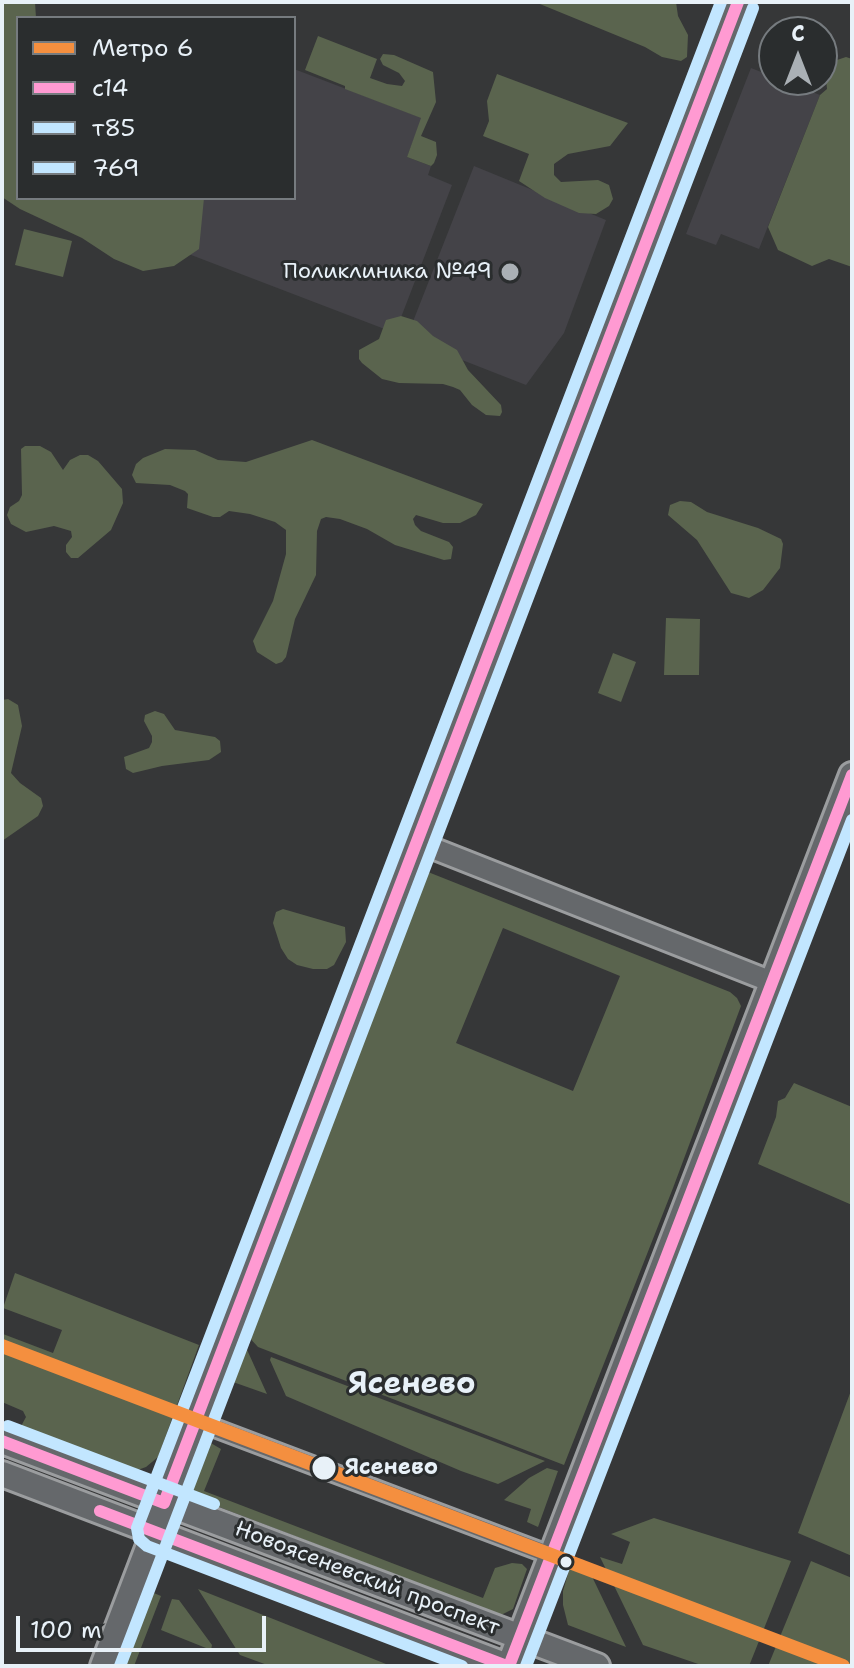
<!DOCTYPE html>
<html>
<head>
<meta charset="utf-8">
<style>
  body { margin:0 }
  #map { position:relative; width:854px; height:1668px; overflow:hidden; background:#363738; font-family:"Shantell Sans",sans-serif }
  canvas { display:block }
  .frame { position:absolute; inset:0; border:4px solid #e8f1f8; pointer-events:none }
  .legend { position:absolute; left:16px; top:16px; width:280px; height:184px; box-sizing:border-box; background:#2a2d2e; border:2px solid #767b7f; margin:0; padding:10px 14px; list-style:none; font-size:24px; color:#e8f1f8 }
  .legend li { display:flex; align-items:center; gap:16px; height:40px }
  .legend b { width:40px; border:2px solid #767b7f }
  .north { position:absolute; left:758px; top:16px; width:80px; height:80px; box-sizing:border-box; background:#2a2d2e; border:2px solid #767b7f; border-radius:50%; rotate:0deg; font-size:22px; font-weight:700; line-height:32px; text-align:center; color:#e8f1f8 }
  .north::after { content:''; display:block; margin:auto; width:28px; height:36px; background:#aab0b5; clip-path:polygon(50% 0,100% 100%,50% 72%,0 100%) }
  .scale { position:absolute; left:16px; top:1616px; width:250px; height:36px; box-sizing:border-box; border:4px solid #e8f1f8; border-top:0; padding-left:10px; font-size:24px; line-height:28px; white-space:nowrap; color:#e8f1f8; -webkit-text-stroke:6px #2a2d2e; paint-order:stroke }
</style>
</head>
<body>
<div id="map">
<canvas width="854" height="1668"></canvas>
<div class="frame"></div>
<ul class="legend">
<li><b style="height:10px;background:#f48f3f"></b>Метро 6</li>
<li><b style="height:10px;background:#ff9ad2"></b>с14</li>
<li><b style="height:10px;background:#c2e6ff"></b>т85</li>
<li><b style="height:10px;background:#c2e6ff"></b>769</li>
</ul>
<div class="north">С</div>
<div class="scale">100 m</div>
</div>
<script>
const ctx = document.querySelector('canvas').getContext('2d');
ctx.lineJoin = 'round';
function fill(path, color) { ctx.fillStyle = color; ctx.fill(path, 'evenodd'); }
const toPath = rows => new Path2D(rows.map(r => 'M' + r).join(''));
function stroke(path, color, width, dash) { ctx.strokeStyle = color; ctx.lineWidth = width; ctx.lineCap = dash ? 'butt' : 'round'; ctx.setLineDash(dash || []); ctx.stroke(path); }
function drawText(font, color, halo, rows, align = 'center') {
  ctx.font = font + ' "Shantell Sans",sans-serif'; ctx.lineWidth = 6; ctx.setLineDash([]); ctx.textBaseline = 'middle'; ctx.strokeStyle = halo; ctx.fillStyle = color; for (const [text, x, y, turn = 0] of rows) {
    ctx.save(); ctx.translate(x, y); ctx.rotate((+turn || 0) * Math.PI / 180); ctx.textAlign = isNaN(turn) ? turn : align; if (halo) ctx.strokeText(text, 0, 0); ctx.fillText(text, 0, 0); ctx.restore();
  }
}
fill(toPath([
  [751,68,774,77,774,80,782,80,820,95,759,249,721,234,716,245,686,234],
  [294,69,422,118,407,157,431,166,428,175,452,185,395,333,152,240,168,198,294,198],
  [474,166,606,220,564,333,526,385,416,342,412,324]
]), '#444348');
fill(toPath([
  [2,2,35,2,36,18,18,18,18,198,204,198,199,249,174,266,143,271,114,259,82,238,20,209,2,197],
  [535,2,676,2,678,16,688,35,687,57,681,61,662,57,645,47],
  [318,36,377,59,370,78,387,84,402,86,405,81,399,73,383,65,380,59,383,54,394,55,433,72,436,102,421,136,436,142,437,155,434,163,431,166,407,157,421,118,345,89,345,86,305,70],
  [846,57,852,59,852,267,829,259,812,266,778,250,768,227,820,95,827,89,826,78,831,62],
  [497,74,628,123,610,146,568,154,554,164,554,175,561,182,598,180,609,185,613,199,609,206,596,214,579,213,545,198,519,181,529,154,483,136,489,121,487,101],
  [24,229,72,241,63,277,15,265],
  [401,316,417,321,433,336,457,350,468,370,501,405,502,412,500,416,486,415,472,405,460,390,453,387,443,384,399,383,382,379,362,363,359,359,359,350,379,339,386,320],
  [312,440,483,504,476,515,460,523,443,523,416,515,413,519,415,525,421,531,449,542,453,547,451,559,444,560,395,545,367,529,340,519,326,517,321,519,317,531,316,575,295,619,286,657,282,662,276,664,257,652,253,641,273,601,286,554,286,530,275,522,250,514,229,511,220,517,213,517,187,508,188,494,185,491,170,485,136,483,132,475,136,464,143,458,165,449,195,450,218,460,246,462],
  [25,446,40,446,51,452,63,470,70,460,80,455,88,455,98,461,122,489,123,503,111,530,78,558,71,558,66,552,66,545,72,537,71,531,54,526,26,532,11,524,7,515,10,507,19,501,22,495,21,449],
  [680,501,691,502,707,512,758,528,781,539,783,544,780,568,763,590,749,598,731,593,697,540,668,515,670,505],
  [666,618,700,619,699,675,664,675],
  [613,653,636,662,621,702,598,693],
  [8,699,18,705,22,726,11,773,20,783,41,798,43,806,38,816,2,841,2,750,4,744,2,738,2,700],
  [155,711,164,714,175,730,215,737,220,741,221,752,209,760,162,766,133,773,126,769,124,757,149,748,152,742,152,736,144,721,145,715],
  [423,870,730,992,737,998,741,1006,673,1188,564,1465,258,1347,246,1334,342,1090],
  [503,928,620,976,573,1091,456,1043],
  [283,909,345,927,346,942,334,965,327,969,313,969,297,965,288,959,281,948,273,923,276,912],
  [794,1083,852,1107,852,1205,758,1164,776,1117,778,1101,785,1098],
  [15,1273,199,1345,158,1457,146,1467,132,1472,19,1430,26,1417,23,1411,2,1402,3,1334,53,1353,62,1330,3,1308],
  [238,1341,244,1343,267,1394,233,1382,228,1392,219,1389],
  [271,1357,545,1461,498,1484,461,1471,286,1396,270,1360],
  [852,1388,852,1556,798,1533],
  [209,1442,221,1449,204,1491,483,1598,495,1568,512,1563,522,1564,527,1569,513,1609,501,1615,193,1497,184,1480,197,1448],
  [547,1468,558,1471,538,1527,527,1522,531,1509,504,1500,529,1478],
  [654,1518,791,1561,749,1666,704,1666,643,1645,600,1557,622,1564,630,1542,611,1534],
  [573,1557,584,1560,626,1647,568,1625,563,1605,563,1591],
  [811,1561,852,1578,852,1666,768,1666],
  [198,1589,391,1666,270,1666,240,1655],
  [149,1591,161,1596,134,1666,119,1666],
  [172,1599,179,1600,212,1645,211,1650,161,1630]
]), '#5a644e');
const minor = toPath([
  [196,1421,550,1555]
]);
const tertiary = toPath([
  [417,842,772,982]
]);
const secondary = toPath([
  [2,1441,597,1666],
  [2,1474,507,1666],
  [103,1666,738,2],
  [509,1666,852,775]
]);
stroke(minor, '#9b9d9f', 22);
stroke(tertiary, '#9b9d9f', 26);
stroke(secondary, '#9b9d9f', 30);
stroke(minor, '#65686b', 16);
stroke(tertiary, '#65686b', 20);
stroke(secondary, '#65686b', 24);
stroke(toPath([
  [2,1441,164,1503,738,2],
  [100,1511,507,1666],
  [509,1666,852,775]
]), '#ff9ad2', 12);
stroke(toPath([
  [120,1666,753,8],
  [526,1666,852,820]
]), '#c2e6ff', 12);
stroke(toPath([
  [8,1426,214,1504],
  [462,1666,147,1546,139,1539,137,1528,721,2]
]), '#c2e6ff', 12);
stroke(toPath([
  [2,1346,843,1666]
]), '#f48f3f', 14);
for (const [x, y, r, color] of [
  [510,272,10,"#aab0b5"],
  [324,1468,13,"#e8f1f8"],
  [566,1562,7,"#e8f1f8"]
]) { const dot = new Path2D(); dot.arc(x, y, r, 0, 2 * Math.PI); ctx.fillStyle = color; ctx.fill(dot); stroke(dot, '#2a2d2e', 3); }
drawText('22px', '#e8f1f8', '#2a2d2e', [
  ["Поликлиника №49",492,272]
], 'right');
drawText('bold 22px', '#e8f1f8', '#2a2d2e', [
  ["Ясенево",345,1468]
], 'left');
drawText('22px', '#e8f1f8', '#2a2d2e', [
  ["Новоясеневский проспект",367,1579,21]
]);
drawText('bold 30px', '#e8f1f8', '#2a2d2e', [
  ["Ясенево",412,1385]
]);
</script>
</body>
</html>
